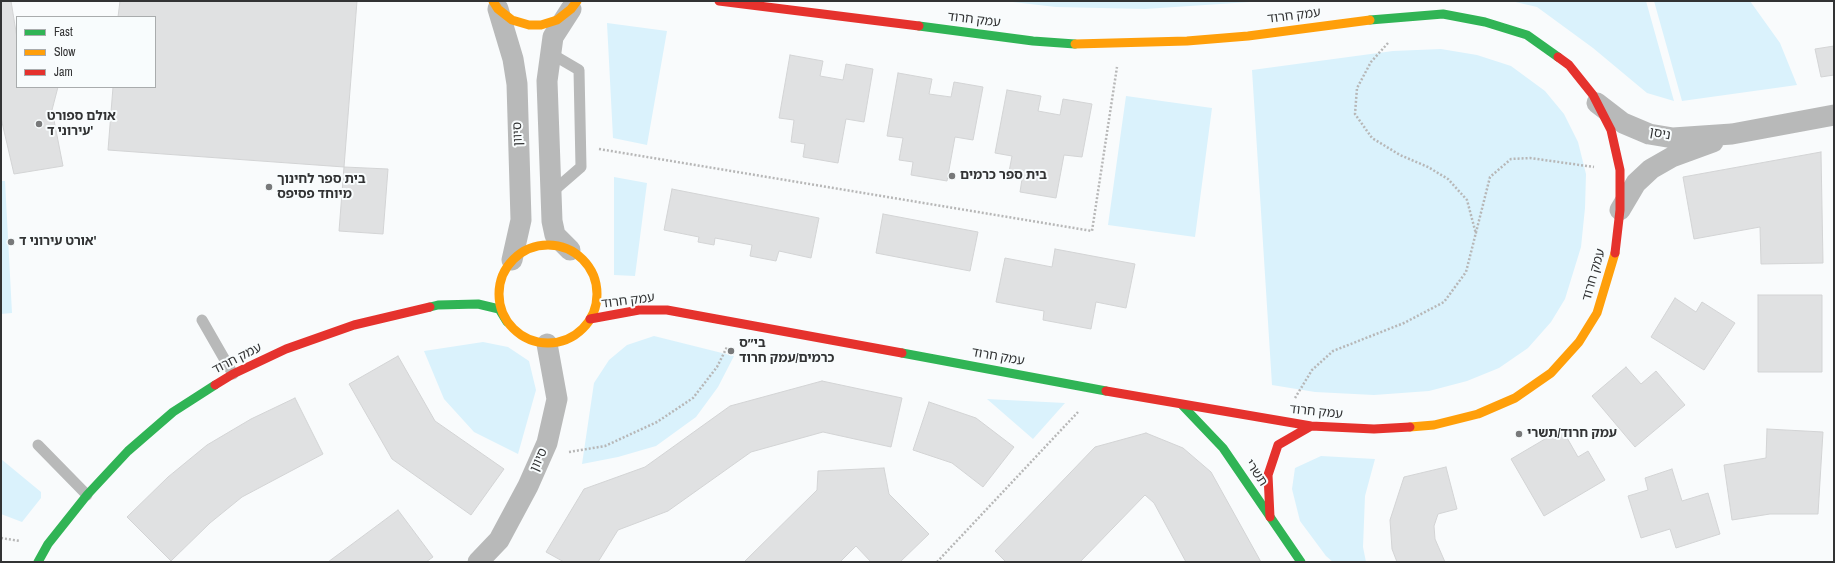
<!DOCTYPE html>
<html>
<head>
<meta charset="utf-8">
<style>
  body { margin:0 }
  #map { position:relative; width:1835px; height:563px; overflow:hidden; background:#f9fbfc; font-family:"Archivo Narrow",sans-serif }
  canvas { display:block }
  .frame { position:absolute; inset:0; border:2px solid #323334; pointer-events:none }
  .legend { position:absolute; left:16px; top:16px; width:140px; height:72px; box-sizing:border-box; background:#f8fcfd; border:1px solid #a9acad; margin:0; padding:5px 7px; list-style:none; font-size:12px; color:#323334 }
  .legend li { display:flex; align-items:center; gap:8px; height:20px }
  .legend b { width:20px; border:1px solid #a9acad }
</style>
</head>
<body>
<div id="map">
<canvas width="1835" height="563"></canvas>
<div class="frame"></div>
<ul class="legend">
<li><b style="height:5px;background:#30b455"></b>Fast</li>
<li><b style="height:5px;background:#ff9f0a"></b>Slow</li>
<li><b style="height:5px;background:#e5322d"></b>Jam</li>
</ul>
</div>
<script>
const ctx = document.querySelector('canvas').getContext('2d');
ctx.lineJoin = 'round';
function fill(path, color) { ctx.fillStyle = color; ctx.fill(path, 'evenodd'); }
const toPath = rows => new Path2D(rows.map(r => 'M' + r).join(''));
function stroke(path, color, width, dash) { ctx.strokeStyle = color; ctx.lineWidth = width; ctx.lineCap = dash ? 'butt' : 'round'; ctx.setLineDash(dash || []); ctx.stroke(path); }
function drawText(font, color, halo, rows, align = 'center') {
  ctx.font = font + ' "Archivo Narrow","Noto Sans Hebrew",sans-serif'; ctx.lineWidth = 4; ctx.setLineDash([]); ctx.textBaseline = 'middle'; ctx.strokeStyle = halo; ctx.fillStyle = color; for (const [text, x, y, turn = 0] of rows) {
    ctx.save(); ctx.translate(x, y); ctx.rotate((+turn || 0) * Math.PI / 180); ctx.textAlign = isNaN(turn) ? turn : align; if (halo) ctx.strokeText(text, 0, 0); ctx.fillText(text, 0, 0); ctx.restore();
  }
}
fill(toPath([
  [1004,1,1265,1,1145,9,1056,7],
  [1511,1,1646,1,1674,101,1647,93,1593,48,1537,7],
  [1654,1,1750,1,1780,43,1797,85,1682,101],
  [607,23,667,31,647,145,613,138],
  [1441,49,1477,55,1511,66,1545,91,1564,114,1578,142,1586,174,1585,208,1581,247,1565,299,1551,322,1528,348,1499,368,1467,381,1429,391,1374,395,1315,392,1272,385,1252,70,1393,51],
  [1126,96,1212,108,1195,237,1108,225],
  [614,177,647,183,635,276,614,275],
  [1,181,5,181,12,313,1,314],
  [654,336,734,356,718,387,696,417,656,446,618,457,582,464,594,383,609,360,627,345],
  [483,342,508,347,529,361,536,390,518,454,474,432,444,399,424,351],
  [987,399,1065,403,1033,439],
  [1321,456,1375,459,1365,496,1363,547,1366,562,1333,562,1326,556,1300,521,1292,489,1295,468],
  [1,459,41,492,41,498,22,522,1,514]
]), '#daf2fc');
const building = toPath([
  [1,1,11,1,17,38,17,87,58,87,52,110,63,166,14,174,1,118,1,1],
  [120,1,357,1,344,167,108,150,113,87,155,87,155,17,118,17,120,1],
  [1834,46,1834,75,1821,77,1815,49,1834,46],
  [790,55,823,61,820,76,843,80,846,64,873,69,864,122,846,119,838,163,803,157,805,144,791,142,794,120,779,118,790,55],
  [898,73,932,79,929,94,951,97,954,82,983,87,973,140,955,137,947,181,911,175,913,162,899,160,903,138,887,136,898,73],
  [1007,90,1041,96,1038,111,1060,115,1063,99,1092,104,1082,157,1064,155,1056,198,1020,192,1022,179,1008,177,1012,156,995,153,1007,90],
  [1821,152,1823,263,1761,264,1760,227,1694,239,1683,177,1821,152],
  [344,167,388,169,383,234,339,231,344,167],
  [672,189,819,218,811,258,779,251,776,261,750,256,752,245,715,238,714,245,698,242,699,237,664,230,672,189],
  [883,214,978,232,970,271,876,253,883,214],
  [1055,249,1135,264,1126,308,1096,302,1091,329,1043,320,1044,311,996,302,1005,258,1052,267,1055,249],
  [1758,295,1822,295,1822,372,1758,372,1758,295],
  [1675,298,1696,312,1702,302,1735,323,1704,370,1651,337,1675,298],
  [398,356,435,421,504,469,471,515,392,459,349,384,398,356],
  [1626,367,1641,384,1656,371,1685,405,1635,447,1592,396,1626,367],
  [822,381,902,398,891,447,823,432,751,452,668,511,618,530,598,562,564,562,546,552,584,489,645,467,730,406,822,381],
  [295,398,323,454,242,497,210,523,171,561,127,517,168,477,207,445,251,419,295,398],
  [929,402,976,418,1014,447,983,487,952,463,913,450,929,402],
  [1562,429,1578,457,1588,451,1605,480,1544,516,1511,459,1562,429],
  [1767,429,1823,432,1818,514,1770,514,1732,520,1724,465,1766,458,1767,429],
  [1146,433,1183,448,1211,472,1261,562,1186,562,1154,503,1145,495,1080,562,1006,562,995,551,1095,447,1146,433],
  [1446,467,1457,509,1438,514,1434,526,1435,539,1445,562,1397,562,1392,549,1390,520,1404,477,1446,467],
  [884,468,889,494,929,534,900,562,871,562,856,546,840,562,744,562,817,490,818,471,884,468],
  [1672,469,1682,501,1708,493,1720,534,1676,548,1670,529,1641,538,1628,496,1648,490,1645,478,1672,469],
  [398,510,433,557,426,562,328,562,398,510]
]);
fill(building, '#e0e1e2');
stroke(building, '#d3d4d5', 1);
stroke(toPath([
  [1388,43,1371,62,1357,88,1355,114,1372,138,1400,155,1428,167,1448,179,1467,200,1476,234],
  [599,149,1092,231,1117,67],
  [1295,398,1312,370,1333,351,1404,323,1444,302,1466,272,1490,177,1511,159,1530,158,1594,167],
  [569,452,605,446,657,422,693,398,717,367,727,347],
  [1,538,20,541],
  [937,562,1078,412]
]), '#b7b7b7', 2.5, [2, 2]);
stroke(toPath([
  [550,53,579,70,581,167,551,193],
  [202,320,233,374],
  [38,445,87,495]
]), '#b8b9b9', 11);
stroke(toPath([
  [498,9,513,59,517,84,521,220,512,260],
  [1597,103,1623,123,1649,134,1673,138,1732,134,1834,115],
  [1620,210,1636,183,1651,169,1672,157,1713,142],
  [570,250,555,235,552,221,547,81,553,37,571,9],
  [478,562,499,540,528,486,547,443,557,399,547,344]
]), '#b8b9b9', 21);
stroke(toPath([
  [1370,20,1443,14,1485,22,1527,35,1558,57],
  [919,26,1033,41,1075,44],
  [430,307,438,305,478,304,499,309,507,322],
  [902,353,1106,391],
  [1182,405,1223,448,1301,562],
  [38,562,48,544,87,495,128,451,173,412,215,385]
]), '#30b455', 9);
stroke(toPath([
  [493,1,498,9,512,20,529,25,541,25,557,20,571,9,577,1],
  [1075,44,1187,41,1248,36,1370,20],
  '499 294a49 49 0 1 1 98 0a49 49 0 1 1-98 0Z',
  [1410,427,1434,425,1478,414,1515,398,1551,373,1579,342,1597,313,1615,253]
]), '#ff9f0a', 9);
stroke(toPath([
  [719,1,919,26],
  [1558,57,1569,65,1593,95,1611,130,1620,170,1620,210,1615,253],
  [590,319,639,310,667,310,902,353],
  [215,385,233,374,286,349,354,325,430,307],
  [1106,391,1311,426,1374,429,1410,427],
  [1270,517,1268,475,1278,445,1311,426]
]), '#e5322d', 9);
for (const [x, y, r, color] of [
  [39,124,4,"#78797a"],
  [952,176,4,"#78797a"],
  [269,187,4,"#78797a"],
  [11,242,4,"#78797a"],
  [731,351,4,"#78797a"],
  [1519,434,4,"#78797a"]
]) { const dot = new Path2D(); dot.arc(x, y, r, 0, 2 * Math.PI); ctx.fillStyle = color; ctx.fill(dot); stroke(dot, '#f8fcfd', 1.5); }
drawText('13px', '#323334', '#f8fcfd', [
  ["עמק חרוד",1294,16,-7],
  ["עמק חרוד",974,20,7],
  ["סיוון",518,134,-92],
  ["ניסן",1660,134,10],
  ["עמק חרוד",1594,275,-74],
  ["עמק חרוד",628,301,-7],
  ["עמק חרוד",998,357,10],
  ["עמק חרוד",237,359,-27],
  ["עמק חרוד",1316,412,6],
  ["סיוון",539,460,-66],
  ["תשרי",1256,473,56]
]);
drawText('bold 13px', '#323334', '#f8fcfd', [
  ["אולם ספורט",47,117],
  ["עירוני ד'",47,132],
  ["בית ספר כרמים",960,176],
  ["בית ספר לחינוך",277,180],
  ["מיוחד פסיפס",277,195],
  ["אורט עירוני ד'",19,242],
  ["בי״ס",739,344],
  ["כרמים/עמק חרוד",739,359],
  ["עמק חרוד/תשרי",1527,434]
], 'left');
</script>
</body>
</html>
